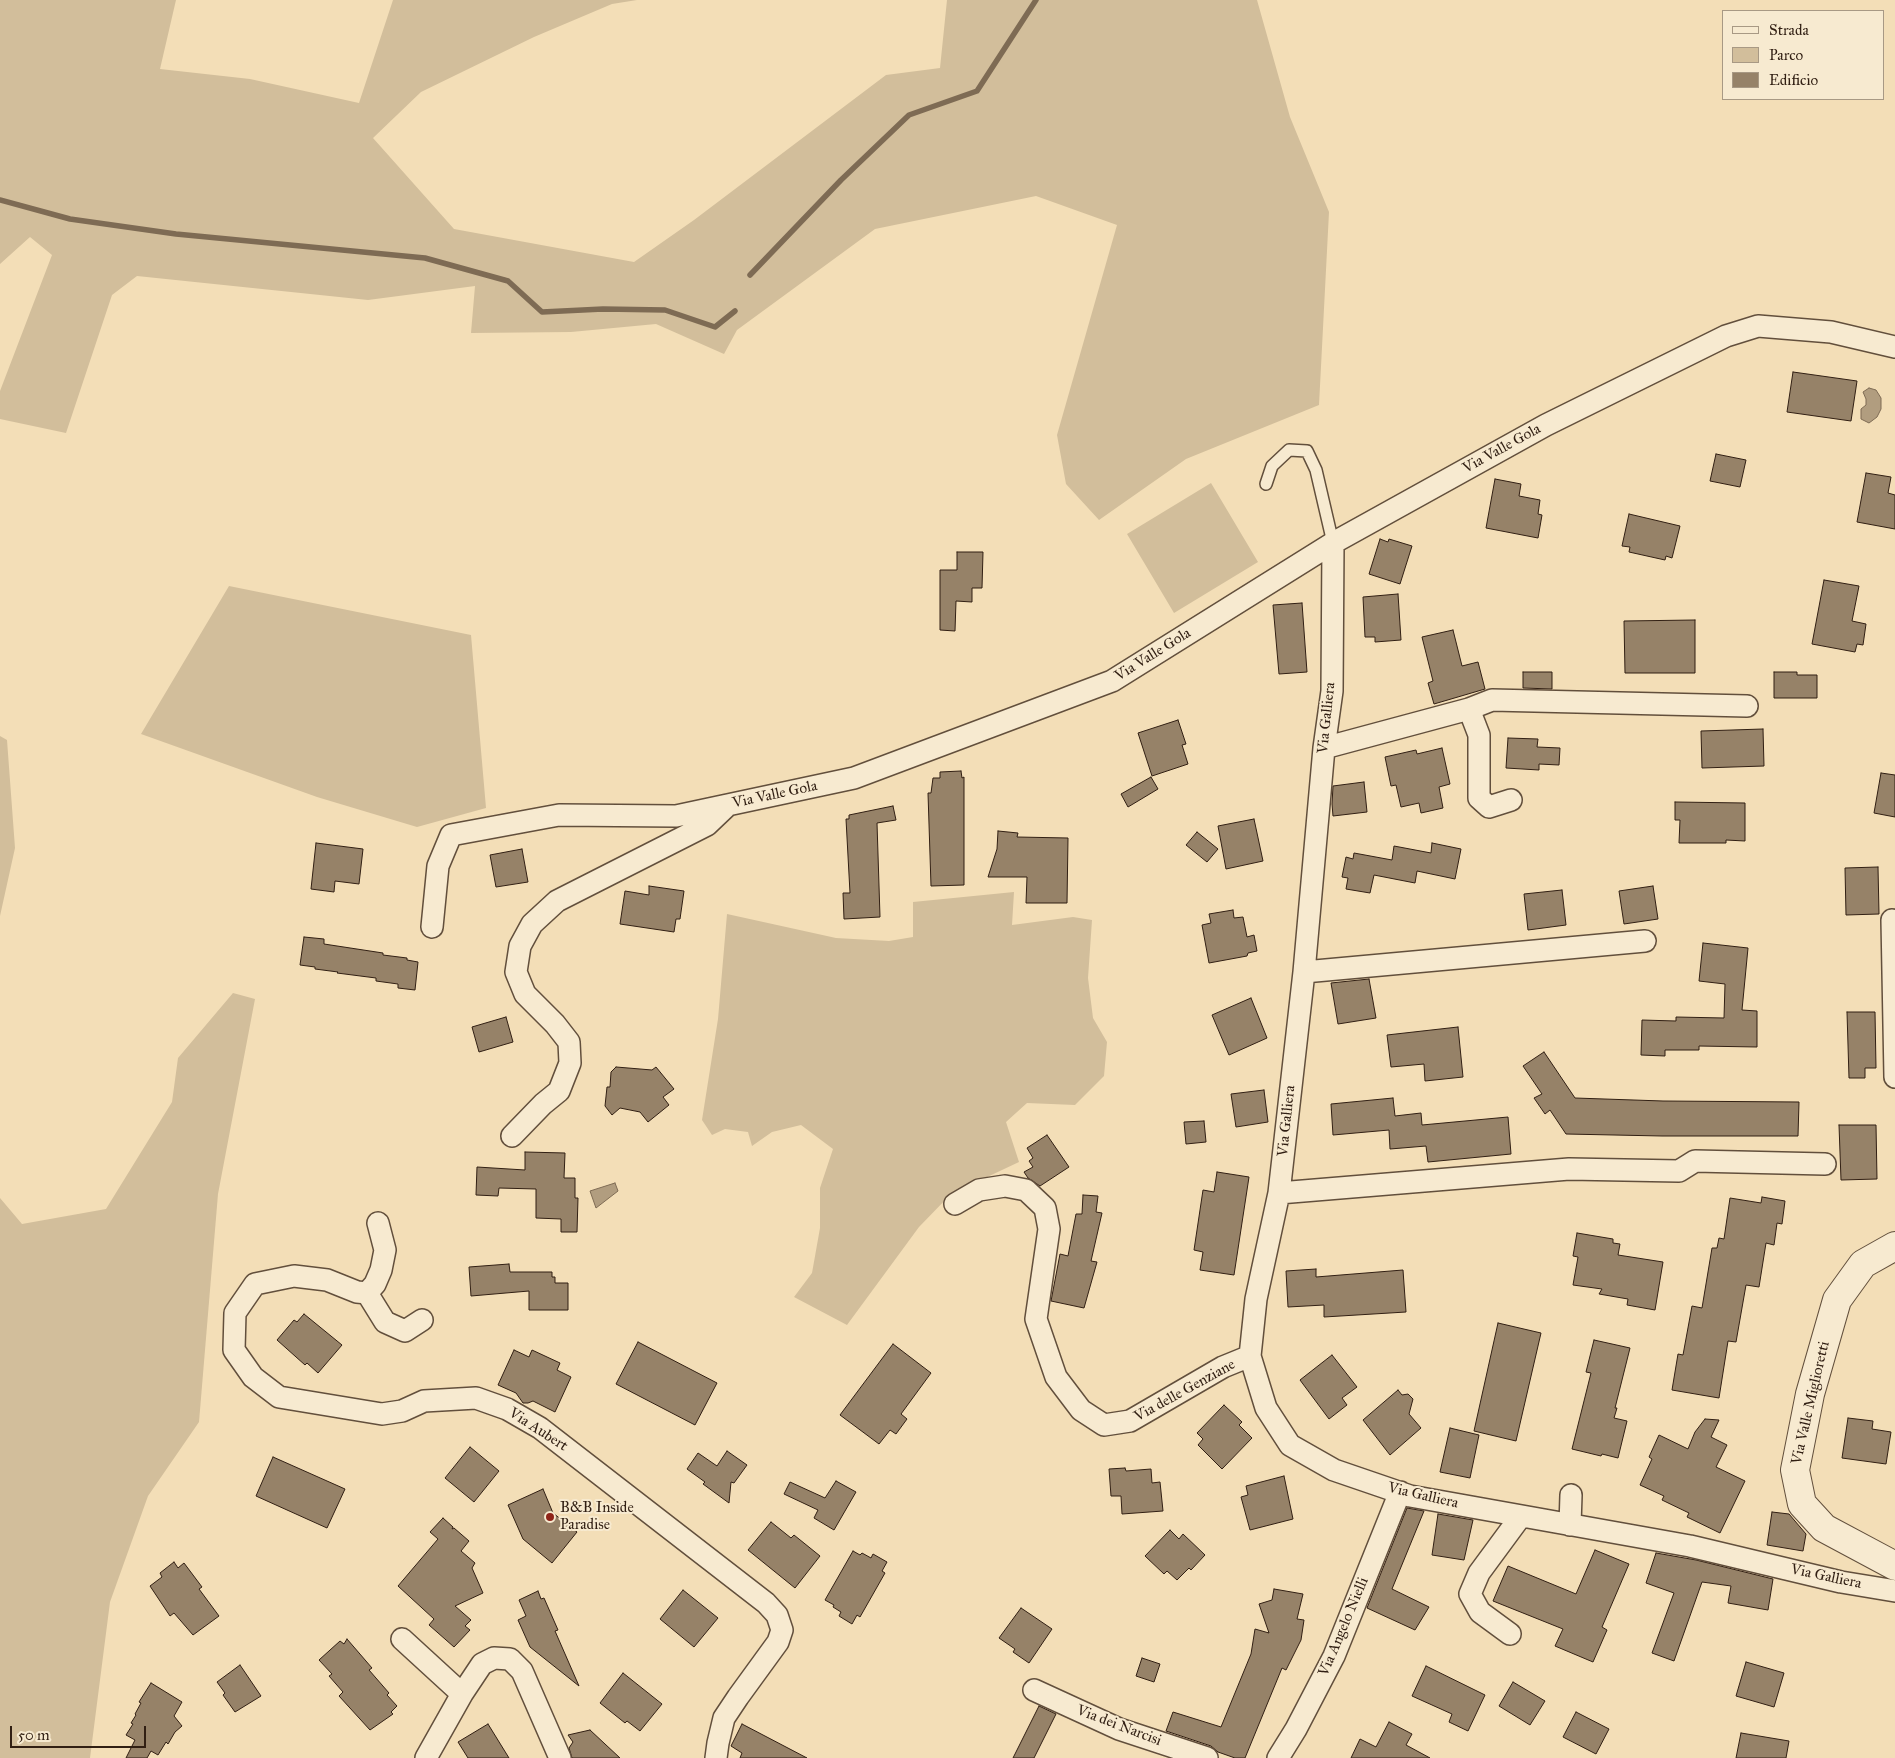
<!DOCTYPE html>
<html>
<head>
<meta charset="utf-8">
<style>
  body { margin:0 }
  #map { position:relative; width:1895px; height:1758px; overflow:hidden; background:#f3deb7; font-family:"IM FELL Great Primer",serif }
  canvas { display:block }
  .legend { position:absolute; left:1722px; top:10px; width:162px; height:90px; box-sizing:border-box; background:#f7ead0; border:1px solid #a89984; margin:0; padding:6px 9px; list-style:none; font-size:15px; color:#311f13 }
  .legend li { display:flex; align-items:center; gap:10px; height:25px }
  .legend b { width:25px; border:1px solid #a89984 }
  .scale { position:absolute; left:10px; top:1726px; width:136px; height:22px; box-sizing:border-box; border:2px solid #311f13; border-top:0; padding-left:6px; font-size:15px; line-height:18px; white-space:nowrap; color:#311f13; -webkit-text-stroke:4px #f7ead0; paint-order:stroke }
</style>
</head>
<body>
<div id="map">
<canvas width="1895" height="1758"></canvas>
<ul class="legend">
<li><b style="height:6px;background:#f7ead0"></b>Strada</li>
<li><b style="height:14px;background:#d2be9b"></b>Parco</li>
<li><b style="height:14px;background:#968268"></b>Edificio</li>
</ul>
<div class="scale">50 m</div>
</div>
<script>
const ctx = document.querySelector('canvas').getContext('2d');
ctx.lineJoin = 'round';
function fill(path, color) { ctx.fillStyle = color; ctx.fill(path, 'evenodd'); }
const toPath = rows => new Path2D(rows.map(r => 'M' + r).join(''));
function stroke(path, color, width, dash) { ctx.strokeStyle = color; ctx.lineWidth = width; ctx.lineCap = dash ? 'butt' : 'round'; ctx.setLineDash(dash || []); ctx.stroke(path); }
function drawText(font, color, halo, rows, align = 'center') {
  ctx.font = font + ' "IM FELL Great Primer",serif'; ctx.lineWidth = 4; ctx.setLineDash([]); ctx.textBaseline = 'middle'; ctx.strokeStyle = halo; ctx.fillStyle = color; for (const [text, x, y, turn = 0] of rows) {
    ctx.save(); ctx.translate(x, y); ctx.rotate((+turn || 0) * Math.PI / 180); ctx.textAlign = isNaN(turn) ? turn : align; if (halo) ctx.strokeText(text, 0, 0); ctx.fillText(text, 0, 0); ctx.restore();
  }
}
fill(toPath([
  [0,0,176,0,160,69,250,79,359,103,393,0,637,0,612,4,534,37,421,92,373,138,454,229,634,262,694,220,886,75,940,68,947,0,1257,0,1290,117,1329,212,1319,405,1186,459,1099,520,1066,484,1057,435,1117,225,1036,196,875,229,737,330,724,354,656,324,571,332,471,333,475,286,368,300,137,276,112,295,66,433,0,419,0,391,52,255,30,237,0,264],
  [1211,483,1258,562,1174,613,1127,534],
  [229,586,471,635,486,808,417,827,317,797,141,734],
  [0,736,7,740,15,848,0,916],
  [1014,892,1012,925,1073,917,1092,920,1088,978,1093,1018,1107,1042,1104,1076,1075,1105,1027,1103,1006,1122,1019,1162,951,1194,919,1227,847,1325,794,1297,812,1273,820,1228,820,1188,833,1149,801,1125,772,1132,752,1146,748,1132,725,1129,712,1135,702,1120,718,1019,727,914,836,938,889,941,913,937,913,902],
  [233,993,255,999,218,1194,199,1422,148,1496,110,1602,90,1758,0,1758,0,1198,22,1224,106,1209,172,1102,178,1058]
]), '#d2be9b');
const water = toPath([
  [1869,388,1876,390,1881,398,1881,409,1877,417,1869,423,1861,419,1861,409,1866,405,1866,399,1863,392,1869,388],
  [615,1183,618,1191,596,1208,590,1191,615,1183]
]);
fill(water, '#b19d7f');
stroke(water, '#7e6b54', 1);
stroke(toPath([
  [0,200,70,219,176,234,425,258,508,281,542,312,603,309,665,310,715,327,735,311],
  [750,275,841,180,909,115,977,91,1036,0]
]), '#7e6b54', 5.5);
const building = toPath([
  [1793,372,1857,381,1851,421,1787,412,1793,372],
  [1716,454,1746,460,1740,487,1710,481,1716,454],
  [1866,473,1891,477,1888,493,1895,495,1895,529,1857,522,1866,473],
  [1495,479,1521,484,1519,496,1540,500,1538,514,1542,515,1538,538,1486,528,1495,479],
  [1629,514,1680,526,1672,558,1666,556,1665,560,1629,552,1630,547,1622,546,1629,514],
  [1380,539,1388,542,1389,539,1412,546,1400,584,1369,574,1380,539],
  [957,552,983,552,982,588,972,588,972,602,956,601,955,631,940,630,940,570,957,570,957,552],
  [1824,580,1859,586,1852,621,1866,624,1863,645,1857,644,1855,652,1812,644,1824,580],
  [1398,594,1401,640,1375,642,1375,637,1365,637,1363,597,1398,594],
  [1302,603,1307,672,1279,674,1273,605,1302,603],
  [1695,620,1695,673,1625,673,1624,621,1695,620],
  [1453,630,1462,666,1478,662,1485,689,1434,704,1428,683,1433,681,1422,637,1453,630],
  [1523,672,1552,672,1552,689,1523,688,1523,672],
  [1774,672,1797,672,1797,675,1817,675,1817,698,1774,698,1774,672],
  [1178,720,1186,744,1182,745,1188,764,1152,776,1138,733,1178,720],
  [1763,729,1764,766,1702,768,1701,731,1763,729],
  [1508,738,1538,739,1537,747,1560,748,1559,765,1539,764,1539,770,1506,768,1508,738],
  [1442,748,1450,784,1439,787,1443,808,1421,813,1419,803,1401,807,1396,785,1391,786,1385,757,1416,750,1417,754,1442,748],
  [961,771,962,778,964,777,964,885,931,886,928,793,931,793,933,778,940,778,940,772,961,771],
  [1881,773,1895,775,1895,817,1874,813,1881,773],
  [1151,777,1158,789,1128,807,1121,794,1151,777],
  [1364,782,1367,812,1333,816,1332,804,1333,786,1364,782],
  [1675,802,1745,803,1745,841,1726,840,1726,843,1679,843,1680,820,1675,820,1675,802],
  [893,806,896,820,877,823,880,917,844,919,843,893,850,893,846,819,849,819,849,815,893,806],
  [1254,819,1263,861,1226,869,1218,826,1254,819],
  [998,831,1018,833,1017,837,1068,838,1067,903,1026,903,1027,877,988,877,997,849,998,831],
  [1197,832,1218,849,1207,862,1186,845,1197,832],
  [316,843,363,849,359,884,335,881,334,892,311,889,316,843],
  [1432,843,1461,849,1455,879,1417,871,1415,883,1374,875,1370,893,1346,889,1348,878,1342,877,1346,857,1353,859,1354,853,1392,860,1394,846,1431,853,1432,843],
  [522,849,528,882,496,887,490,855,522,849],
  [1878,867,1879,914,1846,915,1845,868,1878,867],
  [649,886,684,891,680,919,676,919,674,932,620,924,625,891,649,895,649,886],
  [1653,886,1658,919,1624,924,1619,891,1653,886],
  [1562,890,1566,925,1528,930,1524,894,1562,890],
  [1233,910,1234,918,1243,917,1247,937,1254,935,1257,951,1248,953,1247,956,1209,963,1202,925,1211,923,1209,914,1233,910],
  [304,937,324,939,324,944,383,953,383,955,407,958,407,960,418,962,415,990,398,988,398,984,376,981,376,978,337,973,338,972,315,969,315,967,300,965,304,937],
  [1703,943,1748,948,1742,1010,1757,1011,1757,1047,1699,1046,1699,1050,1665,1050,1665,1056,1641,1055,1642,1020,1676,1021,1676,1017,1724,1018,1725,984,1699,981,1703,943],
  [1369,979,1376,1018,1338,1024,1331,983,1369,979],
  [1251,998,1267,1038,1229,1055,1212,1015,1251,998],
  [1847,1012,1875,1012,1876,1068,1865,1068,1865,1078,1849,1078,1847,1012],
  [506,1017,513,1042,479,1052,472,1027,506,1017],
  [1458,1027,1463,1077,1425,1081,1424,1064,1391,1067,1387,1035,1458,1027],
  [1544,1052,1575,1098,1663,1101,1799,1102,1798,1136,1662,1136,1566,1134,1550,1110,1545,1114,1534,1098,1542,1094,1523,1066,1544,1052],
  [616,1067,652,1070,656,1067,674,1089,663,1097,669,1105,648,1122,640,1112,620,1108,612,1115,605,1106,607,1087,610,1087,611,1072,616,1067],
  [1264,1090,1268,1122,1236,1127,1231,1094,1264,1090],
  [1393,1098,1395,1116,1421,1113,1422,1125,1508,1117,1511,1154,1428,1162,1426,1146,1390,1149,1389,1130,1333,1135,1331,1104,1393,1098],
  [1204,1121,1206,1142,1186,1144,1184,1122,1204,1121],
  [1839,1125,1876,1125,1877,1179,1841,1180,1839,1125],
  [1047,1135,1069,1167,1040,1186,1028,1178,1024,1172,1033,1167,1029,1161,1033,1158,1027,1148,1047,1135],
  [525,1152,565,1153,564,1178,575,1178,575,1198,578,1198,577,1232,561,1232,561,1219,536,1218,536,1189,499,1188,498,1196,476,1195,477,1167,525,1170,525,1152],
  [1217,1172,1249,1177,1234,1275,1200,1270,1203,1252,1194,1250,1203,1190,1214,1192,1217,1172],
  [1083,1195,1098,1196,1096,1212,1102,1213,1091,1261,1097,1262,1084,1308,1051,1301,1060,1254,1068,1256,1076,1214,1082,1214,1083,1195],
  [1762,1197,1785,1201,1782,1224,1777,1223,1774,1245,1766,1243,1759,1287,1746,1285,1736,1342,1728,1341,1719,1398,1672,1390,1678,1354,1683,1355,1692,1306,1702,1308,1712,1248,1717,1248,1719,1238,1724,1239,1730,1198,1761,1203,1762,1197],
  [1577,1233,1613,1239,1613,1243,1620,1244,1618,1255,1663,1262,1655,1310,1627,1305,1628,1299,1599,1294,1602,1289,1573,1285,1578,1257,1573,1256,1577,1233],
  [509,1264,510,1272,552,1272,552,1277,555,1277,555,1283,568,1283,568,1310,529,1310,529,1291,471,1296,469,1267,509,1264],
  [1316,1269,1316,1277,1403,1270,1406,1312,1324,1317,1324,1305,1288,1307,1286,1271,1316,1269],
  [304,1314,342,1345,318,1373,307,1363,305,1365,277,1340,294,1320,297,1322,304,1314],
  [1498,1323,1541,1333,1516,1441,1474,1431,1498,1323],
  [1594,1340,1630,1348,1615,1408,1617,1408,1614,1418,1627,1421,1618,1458,1602,1454,1601,1456,1572,1449,1591,1373,1586,1372,1594,1340],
  [638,1342,717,1383,695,1425,616,1384,638,1342],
  [893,1344,931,1373,901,1414,907,1419,896,1434,890,1430,879,1444,840,1415,893,1344],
  [514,1350,529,1357,532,1350,560,1363,557,1370,571,1377,555,1412,533,1401,528,1403,523,1403,516,1393,498,1385,514,1350],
  [1332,1355,1357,1387,1342,1398,1347,1405,1329,1419,1300,1380,1332,1355],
  [1398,1390,1402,1395,1408,1394,1413,1399,1409,1414,1421,1428,1390,1455,1363,1420,1398,1390],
  [1224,1405,1242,1422,1239,1425,1252,1438,1222,1469,1198,1445,1203,1439,1197,1433,1224,1405],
  [1848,1418,1873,1421,1872,1429,1891,1432,1886,1464,1842,1458,1848,1418],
  [1705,1419,1719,1420,1711,1437,1727,1445,1716,1467,1745,1481,1720,1533,1687,1517,1689,1513,1662,1500,1664,1496,1640,1485,1652,1459,1649,1457,1659,1435,1688,1449,1695,1432,1705,1419],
  [1450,1428,1479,1435,1470,1478,1440,1472,1450,1428],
  [470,1447,499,1471,474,1502,445,1478,470,1447],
  [727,1451,747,1465,734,1483,731,1482,729,1503,703,1484,705,1482,687,1469,698,1453,717,1466,727,1451],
  [273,1457,345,1489,327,1528,256,1496,273,1457],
  [1125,1468,1126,1471,1151,1469,1152,1483,1160,1482,1163,1511,1122,1514,1121,1496,1111,1496,1109,1469,1125,1468],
  [1284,1476,1293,1519,1250,1530,1241,1497,1248,1495,1246,1486,1284,1476],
  [836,1481,856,1492,834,1530,814,1518,818,1510,784,1494,790,1482,825,1498,836,1481],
  [543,1489,553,1513,577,1532,552,1563,523,1539,508,1505,543,1489],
  [1407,1508,1424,1511,1392,1589,1429,1607,1415,1630,1367,1608,1407,1508],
  [1772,1512,1789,1514,1806,1534,1803,1551,1767,1545,1772,1512],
  [1438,1514,1473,1520,1464,1560,1432,1555,1438,1514],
  [443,1518,453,1527,452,1529,454,1528,469,1541,461,1551,475,1563,472,1568,483,1593,455,1606,471,1620,465,1626,470,1630,454,1647,429,1625,434,1619,398,1586,438,1539,430,1532,443,1518],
  [771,1522,791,1538,794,1535,820,1556,795,1588,748,1550,771,1522],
  [1170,1530,1179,1539,1183,1534,1205,1555,1191,1570,1189,1568,1177,1580,1167,1571,1164,1574,1145,1556,1170,1530],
  [1595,1550,1629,1564,1602,1627,1607,1630,1593,1662,1555,1646,1563,1629,1493,1601,1508,1566,1576,1594,1595,1550],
  [853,1551,860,1555,862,1553,871,1558,873,1554,887,1562,882,1571,885,1573,860,1617,857,1615,852,1624,839,1616,841,1612,833,1607,834,1605,825,1600,853,1551],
  [1656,1553,1696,1560,1773,1579,1768,1610,1728,1603,1731,1586,1702,1582,1674,1661,1652,1653,1674,1593,1646,1583,1656,1553],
  [174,1562,178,1568,184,1563,202,1587,199,1589,219,1616,193,1635,174,1613,170,1616,150,1586,162,1577,160,1573,174,1562],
  [1274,1589,1303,1594,1297,1619,1304,1620,1301,1640,1286,1670,1282,1668,1245,1758,1235,1758,1218,1752,1211,1746,1166,1731,1173,1712,1221,1727,1251,1654,1255,1629,1269,1633,1259,1604,1272,1600,1274,1589],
  [683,1590,718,1618,694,1647,660,1619,683,1590],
  [538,1591,541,1599,544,1598,558,1630,555,1631,579,1686,530,1647,518,1620,526,1616,519,1600,538,1591],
  [1021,1608,1052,1629,1029,1663,1013,1652,1015,1649,999,1638,1021,1608],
  [347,1639,372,1668,369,1670,389,1693,387,1695,397,1706,391,1712,393,1714,370,1730,339,1696,343,1692,329,1676,332,1674,319,1660,340,1641,344,1644,347,1639],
  [1142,1658,1160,1664,1154,1682,1136,1676,1142,1658],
  [1746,1662,1784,1673,1774,1707,1736,1696,1746,1662],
  [240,1665,261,1696,235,1712,223,1695,225,1693,217,1682,240,1665],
  [1426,1666,1485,1695,1468,1731,1449,1722,1452,1714,1412,1696,1426,1666],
  [623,1673,662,1704,640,1731,627,1721,625,1723,600,1703,623,1673],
  [1513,1682,1545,1701,1530,1725,1499,1706,1513,1682],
  [151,1683,182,1702,174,1716,182,1726,175,1732,168,1744,166,1742,158,1755,151,1751,147,1758,126,1758,135,1740,126,1735,133,1724,131,1723,136,1715,135,1714,141,1703,139,1702,151,1683],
  [1039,1706,1056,1714,1034,1758,1013,1758,1039,1706],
  [1576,1712,1609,1729,1596,1754,1563,1737,1576,1712],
  [1389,1722,1412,1734,1406,1745,1430,1758,1351,1758,1360,1739,1376,1747,1389,1722],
  [488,1724,509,1758,468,1758,458,1742,488,1724],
  [742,1724,807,1758,740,1758,742,1753,731,1746,742,1724],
  [590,1730,620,1758,572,1758,569,1748,573,1742,568,1735,590,1730],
  [1741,1733,1789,1741,1786,1758,1736,1758,1741,1733]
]);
fill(building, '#968268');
stroke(building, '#311f13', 1);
const service = toPath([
  [1266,484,1272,466,1289,450,1307,451,1316,470,1333,543]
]);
const minor = toPath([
  [1333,543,1332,691,1324,748,1304,972,1279,1193,1256,1299,1250,1356,1266,1408,1290,1445,1334,1470,1410,1496,1690,1546,1841,1582,1895,1591],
  [1469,709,1479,735,1479,798,1489,807,1511,800],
  [1324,748,1469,709,1492,700,1747,706],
  [1892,920,1895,1077],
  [432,927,438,866,451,835,559,815,676,816,854,778,1112,681,1333,543,1546,425,1726,336,1758,326,1831,332,1895,347],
  [1304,972,1645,941],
  [512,1136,543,1104,559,1091,570,1063,569,1042,555,1024,525,994,516,972,520,946,532,924,557,901,707,825,728,805],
  [1279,1193,1569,1169,1679,1171,1695,1161,1825,1164],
  [955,1204,979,1190,1005,1186,1026,1190,1045,1208,1049,1229,1036,1319,1056,1377,1081,1410,1104,1425,1130,1421,1223,1367,1250,1356],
  [378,1223,385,1250,381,1270,375,1284,367,1293,357,1292,327,1280,294,1276,255,1284,235,1313,234,1350,253,1377,279,1397,382,1414,402,1411,424,1401,476,1398,507,1409,540,1428,766,1603,777,1615,782,1630,778,1642,738,1697,724,1718,718,1743,716,1758],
  [367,1293,385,1322,405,1331,422,1320],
  [1570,1525,1571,1495],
  [1510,1634,1480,1612,1470,1594,1479,1573,1521,1516],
  [402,1639,462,1694],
  [1034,1690,1119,1729,1207,1758],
  [426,1758,462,1694,482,1664,494,1658,510,1659,522,1671,560,1758],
  [1278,1758,1296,1729,1334,1656,1400,1492]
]);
const tertiary = toPath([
  [1895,1246,1863,1264,1837,1300,1810,1394,1795,1470,1802,1504,1824,1528,1895,1566]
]);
stroke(service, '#624f3c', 14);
stroke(minor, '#624f3c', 24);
stroke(tertiary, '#624f3c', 30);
stroke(service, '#f7ead0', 11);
stroke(minor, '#f7ead0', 21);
stroke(tertiary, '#f7ead0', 28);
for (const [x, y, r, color] of [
  [550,1517,5,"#8f2418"]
]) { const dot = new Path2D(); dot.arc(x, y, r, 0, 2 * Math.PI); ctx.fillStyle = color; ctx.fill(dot); stroke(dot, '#f7ead0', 2); }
drawText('15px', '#311f13', '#f7ead0', [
  ["Via Valle Gola",1502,449,-29],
  ["Via Valle Gola",1153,655,-32],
  ["Via Galliera",1327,718,-84],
  ["Via Valle Gola",775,795,-12],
  ["Via Galliera",1287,1121,-84],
  ["Via delle Genziane",1185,1391,-29],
  ["Via Valle Miglioretti",1811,1403,-77],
  ["Via Aubert",538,1430,33],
  ["Via Galliera",1423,1496,13],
  ["Via Galliera",1826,1577,12],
  ["Via Angelo Nielli",1344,1627,-67],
  ["Via dei Narcisi",1119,1726,21]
]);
drawText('15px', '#311f13', '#f7ead0', [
  ["B&B Inside",560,1508],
  ["Paradise",560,1525]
], 'left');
</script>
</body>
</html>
